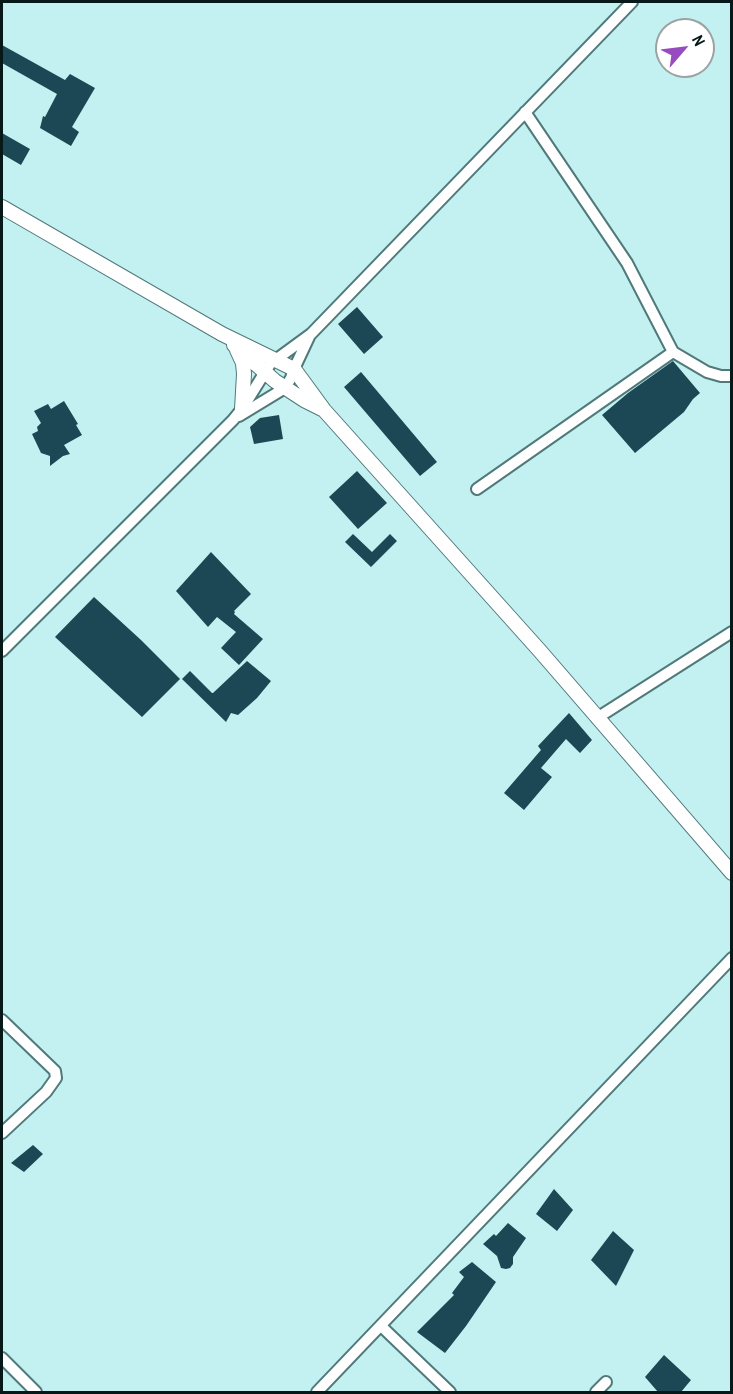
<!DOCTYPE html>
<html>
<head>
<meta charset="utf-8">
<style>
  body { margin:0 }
  #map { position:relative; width:733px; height:1394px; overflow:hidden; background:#c3f0f0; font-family:"Archivo Narrow",sans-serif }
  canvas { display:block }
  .frame { position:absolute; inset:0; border:3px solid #071818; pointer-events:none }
  .north { position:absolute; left:655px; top:18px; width:60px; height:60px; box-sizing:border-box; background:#fff; border:2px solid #9ca3a3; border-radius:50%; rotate:62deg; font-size:16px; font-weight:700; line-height:24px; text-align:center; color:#071818 }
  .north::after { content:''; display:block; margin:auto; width:21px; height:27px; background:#964cbf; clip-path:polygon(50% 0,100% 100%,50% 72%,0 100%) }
</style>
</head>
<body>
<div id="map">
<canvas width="733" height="1394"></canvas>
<div class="frame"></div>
<div class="north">N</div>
</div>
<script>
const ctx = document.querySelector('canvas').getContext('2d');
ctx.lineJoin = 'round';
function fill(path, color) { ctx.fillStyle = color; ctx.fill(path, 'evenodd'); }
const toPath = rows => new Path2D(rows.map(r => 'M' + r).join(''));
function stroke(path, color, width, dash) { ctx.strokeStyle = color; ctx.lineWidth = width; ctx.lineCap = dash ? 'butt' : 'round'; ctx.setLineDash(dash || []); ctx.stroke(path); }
fill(toPath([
  [2,45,65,80,70,74,95,88,72,127,79,132,71,146,40,128,43,116,45,117,57,94,2,63],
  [2,133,30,149,21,165,2,154],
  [357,307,383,337,364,354,338,324],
  [673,361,700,393,693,399,684,412,635,453,602,415,628,393],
  [361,372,437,462,420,476,344,387],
  [64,401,78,424,76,425,82,435,64,445,70,454,63,456,50,466,50,456,41,453,32,434,38,431,37,427,41,423,34,411,48,404,51,409],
  [279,415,283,439,254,444,250,427,260,418],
  [357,471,387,503,358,529,329,497],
  [353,534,372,552,390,534,397,541,371,567,345,542],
  [211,552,251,594,234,611,235,612,234,614,263,639,239,665,221,648,236,632,217,617,208,627,176,591],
  [94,597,141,640,180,679,142,717,55,637],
  [247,661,271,681,257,698,238,715,231,713,226,722,182,679,190,671,212,693,213,693],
  [569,713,592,740,580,753,566,739,541,768,552,777,524,810,504,793,541,750,538,746],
  [33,1145,43,1154,24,1172,11,1163],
  [554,1189,573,1210,557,1231,536,1214],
  [508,1223,526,1238,513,1257,513,1264,510,1268,506,1269,501,1268,497,1256,483,1244,494,1234,496,1236],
  [613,1231,634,1250,616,1286,591,1260],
  [472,1262,496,1282,466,1326,445,1353,417,1332,454,1295,452,1293,464,1277,459,1272],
  [664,1355,691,1380,681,1392,658,1392,645,1377]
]), '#1c4754');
const minor = toPath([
  [673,352,707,372,721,376,732,376],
  [239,416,285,388,291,378,294,369,309,337],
  [477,489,673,352,627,263,525,112],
  [2,651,233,420,242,409,270,364,311,334,632,2],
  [597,718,732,632],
  [2,1020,55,1071,56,1078,46,1092,2,1133],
  [381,1326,450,1392],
  [2,1358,36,1392],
  [317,1392,732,958],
  [596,1392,606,1382]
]);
const tertiary = toPath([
  [2,207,222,334,294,369,324,410,540,651,732,873],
  [234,345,275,381,304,400,322,409],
  [237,350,243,363,244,374,242,409]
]);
stroke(minor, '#507979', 14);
stroke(tertiary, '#507979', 16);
stroke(minor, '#fff', 10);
stroke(tertiary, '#fff', 14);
</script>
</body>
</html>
